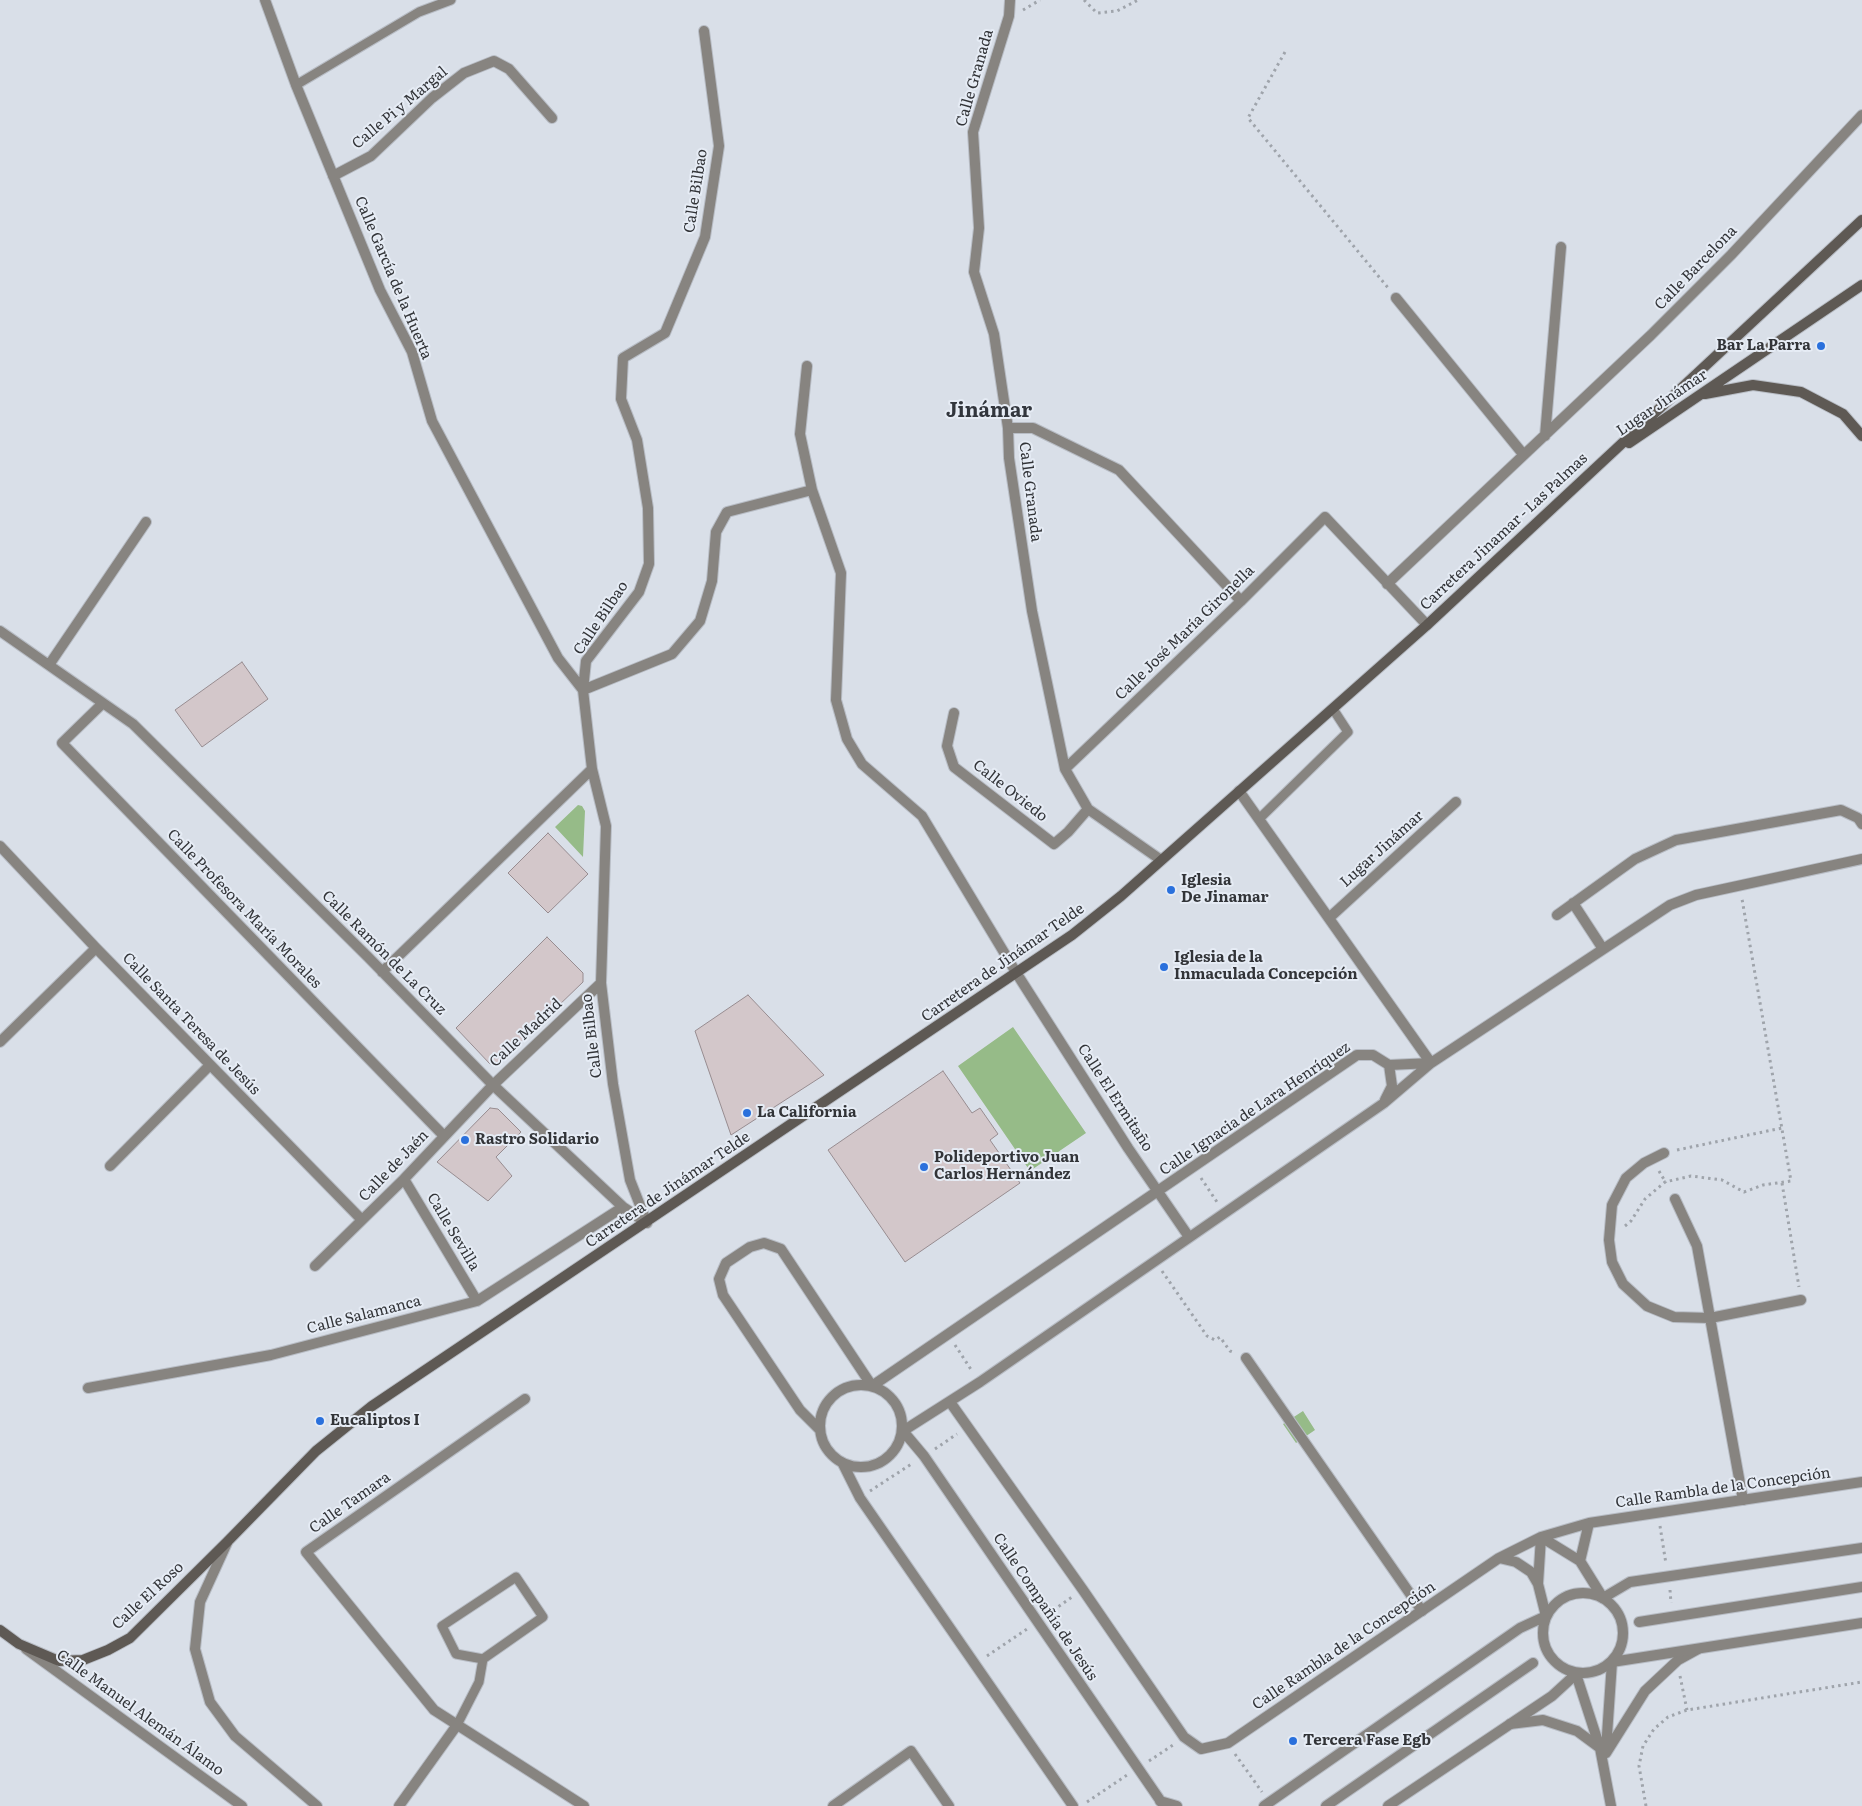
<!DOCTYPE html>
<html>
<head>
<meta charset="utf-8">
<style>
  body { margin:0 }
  canvas { display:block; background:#d9dfe8 }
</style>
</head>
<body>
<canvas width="1862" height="1806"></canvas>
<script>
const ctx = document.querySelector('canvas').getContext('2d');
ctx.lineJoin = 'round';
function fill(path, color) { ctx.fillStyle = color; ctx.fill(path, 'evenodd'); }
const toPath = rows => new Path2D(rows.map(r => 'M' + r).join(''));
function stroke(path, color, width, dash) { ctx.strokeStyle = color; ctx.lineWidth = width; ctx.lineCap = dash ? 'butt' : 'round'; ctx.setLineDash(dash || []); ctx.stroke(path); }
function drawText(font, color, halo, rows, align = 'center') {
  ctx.font = font + ' Literata,serif'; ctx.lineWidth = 4; ctx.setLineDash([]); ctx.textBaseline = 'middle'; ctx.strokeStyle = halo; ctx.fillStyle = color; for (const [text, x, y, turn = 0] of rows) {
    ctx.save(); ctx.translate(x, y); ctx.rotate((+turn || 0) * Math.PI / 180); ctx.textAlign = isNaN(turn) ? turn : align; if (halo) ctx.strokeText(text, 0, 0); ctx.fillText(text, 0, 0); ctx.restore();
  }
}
fill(toPath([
  [578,805,582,806,585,811,583,857,555,827],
  [1013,1027,1086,1133,1030,1171,958,1066],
  [1303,1411,1315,1430,1296,1443,1283,1424]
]), '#96bb88');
const building = toPath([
  [242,662,268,699,202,747,175,710,242,662],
  [548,833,588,874,548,913,508,873,548,833],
  [547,937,583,973,583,982,499,1063,490,1064,456,1028,547,937],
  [748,995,824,1075,731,1135,695,1031,748,995],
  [943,1071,972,1113,980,1108,998,1134,990,1140,1020,1183,905,1262,828,1150,943,1071],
  [490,1108,498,1109,521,1132,496,1157,512,1176,488,1201,437,1162,490,1108]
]);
fill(building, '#d3c7ca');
stroke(building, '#978c90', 1);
const service = toPath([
  [296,85,419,12,451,0],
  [1260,818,1348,732,1333,709],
  [457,1725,479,1682,483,1659,543,1617,516,1577,442,1626,456,1654,483,1659]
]);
const pedestrian = toPath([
  [1664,1153,1644,1163,1626,1178,1612,1205,1609,1240,1612,1262,1623,1284,1647,1306,1674,1317,1710,1318,1801,1300],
  [1675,1199,1697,1246,1743,1500],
  [1246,1358,1422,1611],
  [1639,1622,1862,1587],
  [1326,1806,1533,1663]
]);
const minor = toPath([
  [265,0,296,85,380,290,412,352,432,421,558,658,583,690,672,654,700,621,712,581,716,532,727,512,812,490],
  [1010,0,1009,16,973,132,979,228,974,272,994,334,1008,428,1009,458,1032,611,1065,769,1088,809,1161,860],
  [333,176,371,156,432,98,464,73,494,61,509,69,552,118],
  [1396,298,1523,454],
  [807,366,800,434,812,490,841,573,836,700,847,739,862,764,922,816,1017,974,1128,1148,1189,1237],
  [1008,428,1033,428,1119,470,1241,601],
  [1545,436,1561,247],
  [1387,584,1651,335,1731,255,1862,115],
  [0,631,133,724,368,957,493,1085,623,1207,647,1223],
  [49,665,146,522],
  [103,703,62,743,444,1136],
  [954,713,947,746,954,767,1054,844,1068,832,1088,809],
  [1065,769,1241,601,1325,517,1427,625],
  [1239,791,1431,1063],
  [0,846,96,948,362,1220],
  [1573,903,1603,949],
  [1557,915,1635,859,1676,840,1841,810,1858,818,1862,824],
  [1329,918,1456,802],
  [382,972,592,769],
  [0,1042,96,948],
  [1389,1065,1431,1063],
  [110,1166,210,1065],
  [404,1179,477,1301],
  [647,1223,630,1180,613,1084,601,983,606,826,592,769,583,690,586,661,639,592,649,564,648,508,637,440,621,399,623,358,665,333,705,237,719,146,704,31],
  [315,1266,404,1179,493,1085,601,983],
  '820 1426a41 41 0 1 1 82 0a41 41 0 1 1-82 0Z',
  [88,1388,271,1355,477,1301,623,1207],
  [525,1399,306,1552,434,1710,584,1806],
  [950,1402,1083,1590,1184,1737,1201,1749,1228,1743,1499,1558,1541,1537,1589,1523,1862,1482],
  [819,1429,800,1410,723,1295,719,1279,726,1263,750,1247,764,1243,781,1249,872,1386,1357,1055,1373,1055,1389,1065,1392,1086,1385,1100],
  [843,1464,860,1498,1073,1806],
  [1499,1558,1516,1562,1531,1572,1538,1584],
  [1580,1561,1589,1523],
  [1546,1616,1538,1584,1541,1537,1580,1561,1603,1598],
  [1576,1674,1600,1748,1611,1806],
  [1510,1724,1543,1720,1577,1731,1600,1748],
  [1606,1750,1612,1662],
  [1606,1753,1645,1691,1678,1660,1698,1649],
  [1160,1801,1177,1806],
  [399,1806,457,1725],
  [833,1806,911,1751,949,1806],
  [1164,1806,924,1456,903,1431,980,1382,1384,1103,1431,1063,1670,905,1696,895,1862,859]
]);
const tertiary = toPath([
  [227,1543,200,1602,195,1649,210,1702,235,1736,317,1806],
  '1543 1633a40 40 0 1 1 80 0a40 40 0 1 1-80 0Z',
  [1603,1598,1630,1582,1862,1548],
  [26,1649,242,1806],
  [1612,1662,1862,1623],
  [1264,1806,1520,1628,1546,1616],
  [1388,1806,1552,1696,1576,1674]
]);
const secondary = toPath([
  [1705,394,1753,385,1801,392,1843,414,1862,436],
  [1629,443,1862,285],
  [0,1630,19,1644,59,1661,83,1660,108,1650,130,1638,227,1542,316,1451,372,1406,1072,935,1121,896,1427,625,1862,220]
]);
stroke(service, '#b8bdc5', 11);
stroke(pedestrian, '#b8bdc5', 12);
stroke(minor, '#b8bdc5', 12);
stroke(tertiary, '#b8bdc5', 12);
stroke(secondary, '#b8bdc5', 12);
stroke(toPath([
  [1084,0,1097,13,1117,11,1138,0],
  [1023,10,1040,0],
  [1285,52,1248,118,1389,289],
  [1677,1150,1782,1128],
  [1659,1171,1666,1183],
  [1201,1178,1217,1202],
  [1782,1183,1799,1287],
  [1625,1226,1631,1221,1645,1199,1665,1182,1691,1176,1722,1180,1744,1192,1763,1185,1791,1181,1742,899],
  [1162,1271,1207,1336,1215,1340,1220,1337,1230,1351,1235,1353],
  [955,1345,972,1371],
  [935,1449,957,1434],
  [870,1491,913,1463],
  [1660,1526,1666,1564],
  [1670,1590,1671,1603],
  [1048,1614,1072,1597],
  [987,1656,1027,1629],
  [1680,1676,1687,1710],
  [1235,1754,1262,1792],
  [1149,1761,1173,1745],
  [1087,1802,1127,1775],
  [1646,1806,1639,1766,1643,1746,1654,1729,1668,1717,1687,1710,1862,1682]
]), '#9fa4ab', 3, [2.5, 4]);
stroke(service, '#878480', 9);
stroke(pedestrian, '#878480', 10);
stroke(minor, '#878480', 10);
stroke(tertiary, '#878480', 10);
stroke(secondary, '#5e5954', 10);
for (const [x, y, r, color] of [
  [1821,346,5,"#2a70dc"],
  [1171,890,5,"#2a70dc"],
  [1164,967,5,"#2a70dc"],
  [747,1113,5,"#2a70dc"],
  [465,1140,5,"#2a70dc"],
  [924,1167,5,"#2a70dc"],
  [320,1421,5,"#2a70dc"],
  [1293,1741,5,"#2a70dc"]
]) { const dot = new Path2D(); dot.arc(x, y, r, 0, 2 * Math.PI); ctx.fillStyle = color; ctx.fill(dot); stroke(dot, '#e6ecf5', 2); }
drawText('15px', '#323438', '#e6ecf5', [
  ["Calle Granada",975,78,-74],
  ["Calle Pi y Margal",400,108,-40],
  ["Calle Bilbao",696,191,-81],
  ["Calle Barcelona",1696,268,-46],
  ["Calle García de la Huerta",393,278,67],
  ["Lugar Jinámar",1662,403,-34],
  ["Calle Granada",1030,492,83],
  ["Carretera Jinamar - Las Palmas",1504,532,-43],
  ["Calle Bilbao",601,618,-56],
  ["Calle José María Gironella",1185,633,-44],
  ["Calle Oviedo",1010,791,38],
  ["Lugar Jinámar",1382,849,-42],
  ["Calle Profesora María Morales",244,909,46],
  ["Calle Ramón de La Cruz",384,953,45],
  ["Carretera de Jinámar Telde",1003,963,-35],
  ["Calle Santa Teresa de Jesús",191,1024,46],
  ["Calle Madrid",526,1033,-43],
  ["Calle Bilbao",592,1036,-97],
  ["Calle El Ermitaño",1115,1098,57],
  ["Calle Ignacia de Lara Henríquez",1255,1109,-34],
  ["Calle de Jaén",394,1166,-46],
  ["Carretera de Jinámar Telde",668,1190,-34],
  ["Calle Sevilla",453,1232,59],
  ["Calle Salamanca",364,1315,-14],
  ["Calle Rambla de la Concepción",1723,1488,-8],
  ["Calle Tamara",350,1503,-35],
  ["Calle El Roso",148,1596,-43],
  ["Calle Compañía de Jesús",1045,1607,56],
  ["Calle Rambla de la Concepción",1344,1646,-34],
  ["Calle Manuel Alemán Álamo",140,1713,36]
]);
drawText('bold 15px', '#323438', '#e6ecf5', [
  ["Bar La Parra",1811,346,"right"],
  ["Iglesia",1181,881],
  ["De Jinamar",1181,898],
  ["Iglesia de la",1174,958],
  ["Inmaculada Concepción",1174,975],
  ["La California",757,1113],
  ["Rastro Solidario",475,1140],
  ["Polideportivo Juan",934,1158],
  ["Carlos Hernández",934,1175],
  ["Eucaliptos I",330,1421],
  ["Tercera Fase Egb",1303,1741]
], 'left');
drawText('bold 20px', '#32363d', '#e6ecf5', [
  ["Jinámar",989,411]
]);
</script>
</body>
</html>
